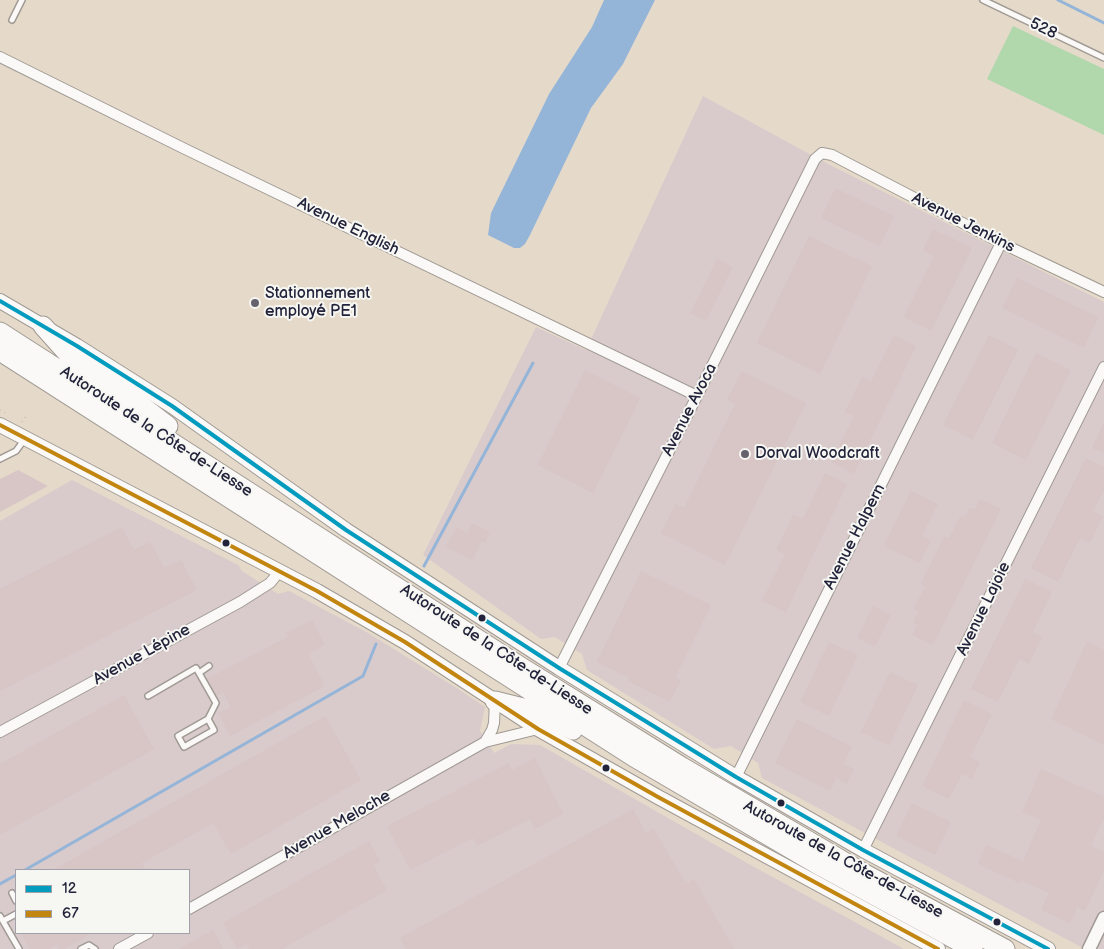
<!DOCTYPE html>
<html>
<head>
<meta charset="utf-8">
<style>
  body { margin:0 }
  #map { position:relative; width:1104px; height:949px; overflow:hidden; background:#e5daca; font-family:"Balsamiq Sans",sans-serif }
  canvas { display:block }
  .legend { position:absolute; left:15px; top:869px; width:175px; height:65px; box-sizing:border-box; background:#f6f6f2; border:1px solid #a1a1a9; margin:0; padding:6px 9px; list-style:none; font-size:15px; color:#22223b }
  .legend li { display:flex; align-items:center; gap:10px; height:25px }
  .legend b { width:25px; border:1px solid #a1a1a9 }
</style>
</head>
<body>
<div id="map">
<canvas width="1104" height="949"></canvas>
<ul class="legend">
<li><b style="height:6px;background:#039cbf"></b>12</li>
<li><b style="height:6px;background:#c2850f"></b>67</li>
</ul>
</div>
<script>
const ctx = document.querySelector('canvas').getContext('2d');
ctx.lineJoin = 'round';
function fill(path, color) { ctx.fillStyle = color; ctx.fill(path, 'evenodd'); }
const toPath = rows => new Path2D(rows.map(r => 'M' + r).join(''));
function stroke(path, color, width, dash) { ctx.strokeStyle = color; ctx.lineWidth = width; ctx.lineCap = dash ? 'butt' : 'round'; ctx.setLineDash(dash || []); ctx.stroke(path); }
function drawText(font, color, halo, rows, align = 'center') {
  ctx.font = font + ' "Balsamiq Sans",sans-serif'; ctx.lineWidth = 4; ctx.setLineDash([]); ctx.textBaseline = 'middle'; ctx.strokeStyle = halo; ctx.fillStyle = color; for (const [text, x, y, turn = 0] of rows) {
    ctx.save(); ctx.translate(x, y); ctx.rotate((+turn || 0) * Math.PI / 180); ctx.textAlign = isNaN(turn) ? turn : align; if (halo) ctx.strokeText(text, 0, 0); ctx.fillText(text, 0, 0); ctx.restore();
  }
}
fill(toPath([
  [703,96,826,163,1104,302,1104,949,1085,949,921,863,762,778,758,763,731,746,714,749,587,670,582,654,555,637,541,639,423,555,536,327,586,350],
  [72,480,238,565,242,571,278,594,289,591,368,633,458,689,485,707,480,731,494,753,511,744,540,745,747,863,904,949,0,949,0,521],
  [16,870,189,870,189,933,16,933]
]), '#d9cacc');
fill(toPath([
  [1013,26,1104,69,1104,135,987,79]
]), '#b1d7ac');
fill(toPath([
  [604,0,655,0,623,64,591,108,530,235,525,244,520,248,514,248,488,235,491,213,549,94,592,27]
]), '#95b5d8');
stroke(toPath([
  [1058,0,1104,23],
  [424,566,533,363],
  [25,870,363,676,376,644],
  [0,884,16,875]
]), '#95b5d8', 3);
fill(toPath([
  [835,188,894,216,880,246,821,218],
  [933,229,972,248,931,331,904,317,934,256,923,250],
  [809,236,872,266,820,374,757,343],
  [717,259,733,267,706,321,690,313],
  [1017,278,1098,317,1084,348,1002,308],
  [894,335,916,346,854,474,831,462,854,416,845,412,862,377,871,381],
  [989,335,1018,350,973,440,943,425],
  [1036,353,1071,370,1026,460,992,443],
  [585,370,640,398,593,493,538,465],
  [742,371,806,403,725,565,661,533,676,504,684,508,735,404,727,400],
  [1104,422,1104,453,1092,448],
  [1086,458,1104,467,1104,490,1093,511,1103,516,1090,543,1080,538,1058,582,1031,568],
  [18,470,48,486,0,512,0,479],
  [825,473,847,484,786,612,762,601,785,554,776,550,793,515,803,519],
  [911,491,938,504,922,536,931,541,920,563,884,546],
  [980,499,1001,509,933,645,912,635,917,626,913,622,918,612,914,608,925,587,921,583,944,537,949,538,960,517,965,517,970,508,975,509],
  [472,523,490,532,485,543,482,541,472,560,446,547,457,527,467,533],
  [122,527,134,550,150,542,164,568,181,560,197,590,0,691,0,589],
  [641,571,711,605,675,678,681,680,670,702,628,681,629,678,597,662],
  [1025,579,1052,592,1033,632,1042,637,1029,664,1019,659,998,702,971,689],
  [873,606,891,615,875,647,857,638],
  [312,620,325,645,308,654,325,686,230,736,218,713,231,707,223,692,215,697,206,679,288,637,286,633],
  [829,642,858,655,829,716,800,702],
  [1087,642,1104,650,1104,745,1051,719],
  [890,672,918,685,889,746,861,732],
  [124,695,154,749,0,835,0,764],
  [964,700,992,714,970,757,980,762,972,779,962,774,949,799,922,786],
  [325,716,361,780,231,854,213,823,142,863,146,870,53,870],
  [797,719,852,747,843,764,854,769,847,784,836,778,830,791,775,763],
  [535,758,563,814,535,829,530,819,477,846,473,838,410,870,387,826,509,763,512,770],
  [1041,769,1104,797,1104,817,1091,846,1104,852,1104,870,1085,911,1077,907,1070,923,1041,910,1049,893,1021,880,1019,883,978,864,986,845,1023,861,1041,820,1022,812],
  [912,803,951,822,935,855,896,836],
  [633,809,646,833,654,829,686,884,694,879,734,949,406,949,400,938],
  [369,841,380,861,373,865,387,890,282,949,249,949,246,944,237,949,223,923],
  [213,930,223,949,179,949],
  [21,933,92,933,64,949,60,949,57,944,49,949,30,949]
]), '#d8c6c6');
const service = toPath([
  [983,0,1104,58],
  [12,20,22,0],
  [0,459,16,451,24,440],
  [148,696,196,668,199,673],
  [208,719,214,730,184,747,178,736,208,719,216,703,199,673,209,666],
  [12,893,16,901],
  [0,916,19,949],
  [3,921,16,914],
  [81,949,89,945,95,949]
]);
const minor = toPath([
  [0,57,183,148,697,396],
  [559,668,697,396,815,159,822,153,832,155,1001,243,1104,292],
  [0,732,240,602,270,583,279,572],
  [485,742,492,730,494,723,495,701],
  [736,777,1001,243],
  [863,850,1104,367],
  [189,909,485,742,538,729],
  [119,949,148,933]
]);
const tertiary = toPath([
  [1089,949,1104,918]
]);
const secondary = toPath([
  [0,301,77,346,172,406,346,530,559,668,655,727,736,777,863,850,1048,949],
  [0,425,317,591,405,642,538,729,658,797,938,949]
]);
const motorway = toPath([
  [43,326,69,355,112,383,168,426],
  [0,332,521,667,682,767,865,874,1005,949],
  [0,351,634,757,822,867,973,949],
  [495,701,531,710,573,730]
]);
stroke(service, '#a09a94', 8);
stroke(minor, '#a09a94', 12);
stroke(tertiary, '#a09a94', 15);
stroke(secondary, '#a09a94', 16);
stroke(motorway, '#a09a94', 21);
stroke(toPath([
  [0,410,5,413],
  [22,422,26,416]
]), '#c7c6c3', 2, [1, 4]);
stroke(service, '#fbf9f7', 5);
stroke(minor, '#fbf9f7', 10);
stroke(tertiary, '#fbf9f7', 12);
stroke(secondary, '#fbf9f7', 14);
stroke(motorway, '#fbf9f7', 19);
stroke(toPath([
  [0,301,77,346,172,406,346,530,559,668,655,727,736,777,863,850,1048,949]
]), '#039cbf', 4);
stroke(toPath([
  [0,425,317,591,405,642,538,729,658,797,938,949]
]), '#c2850f', 4);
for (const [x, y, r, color] of [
  [255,303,5,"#66626d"],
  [745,454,5,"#66626d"],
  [226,543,4.5,"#22223b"],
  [482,618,4.5,"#22223b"],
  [606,768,4.5,"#22223b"],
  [781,803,4.5,"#22223b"],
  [997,922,4.5,"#22223b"]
]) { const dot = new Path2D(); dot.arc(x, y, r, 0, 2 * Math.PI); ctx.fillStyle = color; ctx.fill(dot); stroke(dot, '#f6f6f2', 2); }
drawText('16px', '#22223b', '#f6f6f2', [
  ["528",1043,29,26],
  ["Avenue Jenkins",963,223,27],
  ["Avenue English",348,227,26],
  ["Avenue Avoca",690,410,-63],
  ["Autoroute de la Côte-de-Liesse",156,432,33],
  ["Avenue Halpern",855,537,-63],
  ["Avenue Lajoie",984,609,-64],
  ["Autoroute de la Côte-de-Liesse",496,650,33],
  ["Avenue Lépine",142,655,-29],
  ["Avenue Meloche",337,825,-30],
  ["Autoroute de la Côte-de-Liesse",843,860,29]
]);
drawText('16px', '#22223b', '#f6f6f2', [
  ["Stationnement",265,294],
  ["employé PE1",265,312],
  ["Dorval Woodcraft",755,454]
], 'left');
</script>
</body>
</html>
